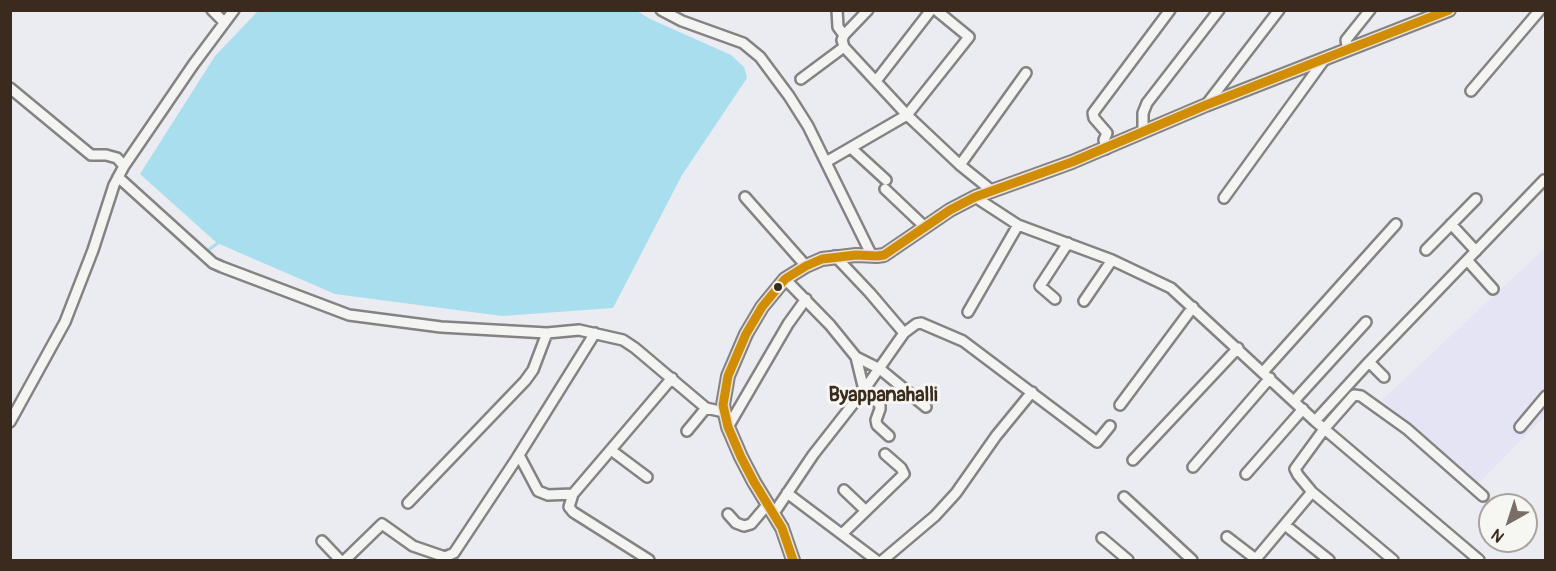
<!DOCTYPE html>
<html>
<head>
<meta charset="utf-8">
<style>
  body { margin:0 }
  #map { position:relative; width:1556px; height:571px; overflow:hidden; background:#ebebf2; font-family:Pangolin,sans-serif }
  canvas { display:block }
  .frame { position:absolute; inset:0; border:12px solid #3b2a1e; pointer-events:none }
  .north { position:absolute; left:1478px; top:493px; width:60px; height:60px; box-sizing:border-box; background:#f6f6f2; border:2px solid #aba49d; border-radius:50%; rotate:219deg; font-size:16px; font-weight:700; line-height:24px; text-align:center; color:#3b2a1e }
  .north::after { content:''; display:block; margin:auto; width:21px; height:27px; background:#796e68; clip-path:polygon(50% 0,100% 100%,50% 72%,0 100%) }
</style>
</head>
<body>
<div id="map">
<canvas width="1556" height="571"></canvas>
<div class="frame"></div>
<div class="north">N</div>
</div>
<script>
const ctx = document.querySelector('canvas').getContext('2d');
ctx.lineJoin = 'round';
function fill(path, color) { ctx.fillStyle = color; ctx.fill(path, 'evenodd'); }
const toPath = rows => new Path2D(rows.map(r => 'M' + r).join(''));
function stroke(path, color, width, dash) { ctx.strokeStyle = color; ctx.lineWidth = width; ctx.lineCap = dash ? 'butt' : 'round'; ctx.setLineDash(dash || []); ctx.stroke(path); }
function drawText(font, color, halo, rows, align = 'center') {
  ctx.font = font + ' Pangolin,sans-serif'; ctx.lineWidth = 6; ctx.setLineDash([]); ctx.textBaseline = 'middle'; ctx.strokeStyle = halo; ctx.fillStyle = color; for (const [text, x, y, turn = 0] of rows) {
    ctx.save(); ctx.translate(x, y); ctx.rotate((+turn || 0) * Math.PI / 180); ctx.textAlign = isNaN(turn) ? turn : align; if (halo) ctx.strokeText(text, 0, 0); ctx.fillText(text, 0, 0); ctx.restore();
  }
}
fill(toPath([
  [1545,248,1545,416,1479,483,1382,400]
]), '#e4e4f5');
fill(toPath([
  [259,10,637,11,650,19,731,55,744,67,747,78,682,175,613,308,502,316,335,294,217,243,140,174,215,56]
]), '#a8deee');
stroke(toPath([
  [206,252,219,242]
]), '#a8deee', 3);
const minor = toPath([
  [212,10,224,22],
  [661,10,682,21,743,43,760,57,789,96,808,126,872,256],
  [837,10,838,27,844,35],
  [868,10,844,35,842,40,844,47,907,115,960,165,991,190],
  [1348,50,1346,40,1370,10],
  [801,79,844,47],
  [876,81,931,10],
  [10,88,91,155,106,155,117,158,124,166],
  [1471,91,1540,10],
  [1206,105,1279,10],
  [1143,132,1143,113,1147,103,1219,10],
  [851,148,886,180],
  [1106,149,1104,140,1107,133,1094,118,1093,113,1170,10],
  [826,162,907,115,969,37,936,10],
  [960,165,1026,73],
  [118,177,213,263,222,267,349,315,441,327,547,333,579,330,623,340,635,348,706,408,724,412],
  [885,189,925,227],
  [745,197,806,266],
  [975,197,1018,225,1112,260,1171,288,1315,421,1479,560],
  [1224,198,1324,60],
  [1451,224,1476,251],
  [1426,250,1476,199],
  [835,256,870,293,904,333],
  [1467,260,1493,289],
  [785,279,830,325,856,357,880,369,926,407],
  [1055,299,1040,286,1068,243],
  [1084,301,1112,260],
  [968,312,1018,225],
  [856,357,864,390,880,405,880,409,876,420,877,425,889,436],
  [1369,362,1384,377],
  [1263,372,1396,224],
  [1294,401,1366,322],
  [1120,405,1193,307],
  [1315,421,1369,362,1544,180],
  [10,422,65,322,93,250,114,185,124,166,193,65,234,10],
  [728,427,788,324,806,299],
  [1520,427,1546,396],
  [687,431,706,408],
  [611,450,647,477],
  [519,455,538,491,548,495,573,494,672,378],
  [1133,460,1238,348],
  [1193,467,1270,378],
  [1246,474,1303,409],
  [844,490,866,511],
  [787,493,876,560],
  [573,494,569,507,573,512,649,560],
  [1124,497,1192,560],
  [408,503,525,381,533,370,547,333],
  [774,513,813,455,864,390,904,333,916,324,921,323,963,341,1097,442,1110,426],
  [728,514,736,523,744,526,751,524,768,504],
  [1285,525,1329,560],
  [842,534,904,474,901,468,885,454],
  [1227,537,1257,560],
  [1102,538,1128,560],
  [322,541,340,560],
  [345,560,382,524,413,546,445,557,454,553,517,458,595,333],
  [883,560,935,516,956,493,996,436,1032,392],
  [1255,560,1312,492],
  [1393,560,1312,492,1298,475,1295,469,1325,428,1354,395,1361,396,1407,429,1483,496]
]);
const major = toPath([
  [793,560,782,528,754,482,741,457,728,427,723,405,728,376,746,334,762,307,785,279,806,266,822,259,856,255,877,256,884,255,950,210,975,197,1072,162,1206,105,1449,10]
]);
stroke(minor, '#858282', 14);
stroke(major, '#858282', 16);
stroke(minor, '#f4f4f3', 9);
stroke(major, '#e8e4d9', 12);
stroke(toPath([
  [793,560,782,528,754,482,741,457,728,427,723,405,728,376,746,334,762,307,785,279,806,266,822,259,856,255,877,256,884,255,950,210,975,197,1072,162,1206,105,1449,10]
]), '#d18d06', 9);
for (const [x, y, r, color] of [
  [778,287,5,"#3b2a1e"]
]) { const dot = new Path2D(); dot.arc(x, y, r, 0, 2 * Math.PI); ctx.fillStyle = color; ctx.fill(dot); stroke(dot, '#f6f6f2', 2); }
drawText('bold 20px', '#3b2a1e', '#f6f6f2', [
  ["Byappanahalli",883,396]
]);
</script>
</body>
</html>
